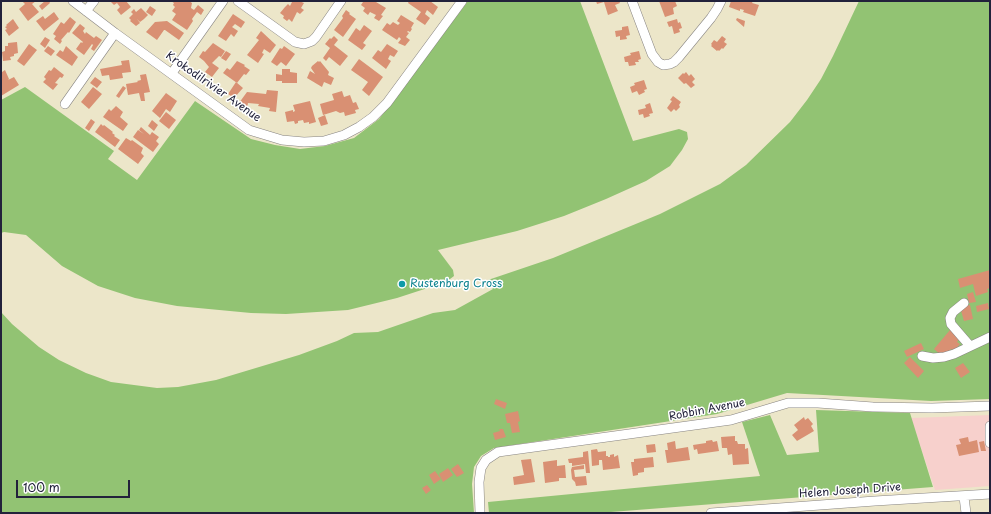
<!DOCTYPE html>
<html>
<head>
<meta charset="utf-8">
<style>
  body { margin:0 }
  #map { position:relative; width:991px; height:514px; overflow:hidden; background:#ece6c9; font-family:"Playpen Sans",sans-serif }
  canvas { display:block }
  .frame { position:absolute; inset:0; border:2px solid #22223b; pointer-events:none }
  .scale { position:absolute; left:16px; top:480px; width:114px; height:18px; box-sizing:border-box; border:2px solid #22223b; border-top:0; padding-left:5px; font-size:12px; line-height:14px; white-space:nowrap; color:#22223b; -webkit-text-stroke:3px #fff; paint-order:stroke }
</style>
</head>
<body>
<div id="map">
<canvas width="991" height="514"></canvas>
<div class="frame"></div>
<div class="scale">100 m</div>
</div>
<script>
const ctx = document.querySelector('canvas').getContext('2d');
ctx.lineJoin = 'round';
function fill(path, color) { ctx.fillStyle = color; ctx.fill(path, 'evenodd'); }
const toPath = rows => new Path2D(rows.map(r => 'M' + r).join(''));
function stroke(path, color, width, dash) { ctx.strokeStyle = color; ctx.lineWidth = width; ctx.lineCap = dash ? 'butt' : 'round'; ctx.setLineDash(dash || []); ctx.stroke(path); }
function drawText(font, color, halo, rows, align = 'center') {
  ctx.font = font + ' "Playpen Sans",sans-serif'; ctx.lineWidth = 3; ctx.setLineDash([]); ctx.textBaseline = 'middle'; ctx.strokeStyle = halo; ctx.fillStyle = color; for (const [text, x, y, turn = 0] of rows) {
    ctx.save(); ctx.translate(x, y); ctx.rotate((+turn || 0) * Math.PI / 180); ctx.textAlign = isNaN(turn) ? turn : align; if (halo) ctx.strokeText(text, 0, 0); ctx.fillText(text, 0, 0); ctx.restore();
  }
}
fill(toPath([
  [990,415,990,486,935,490,911,418]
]), '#f7d0cc');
fill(toPath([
  [468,1,580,1,633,141,679,129,687,132,688,139,682,150,670,166,646,181,606,199,564,216,517,231,438,250,453,270,454,276,446,282,397,298,348,310,286,314,251,313,177,306,135,298,98,286,62,266,26,235,4,232,1,233,1,100,25,87,114,151,108,159,137,180,195,101,251,139,275,145,300,149,325,146,354,138,379,119],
  [859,1,990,1,990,399,931,401,787,393,717,414,494,448,481,456,474,467,472,484,474,513,1,513,1,312,12,324,39,347,59,360,86,373,111,382,157,388,178,387,216,380,299,355,337,341,354,333,378,332,433,313,455,310,493,289,488,280,553,258,660,214,720,184,746,165,790,122,807,100,821,79,833,56],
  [816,410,910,413,933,487,598,513,489,513,488,502,760,476,742,422,770,415,787,455,819,452]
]), '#92c373');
fill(toPath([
  [22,1,36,1,32,4,39,12,28,21,19,9,25,4],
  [45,1,49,1,50,3,42,10,39,6],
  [110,1,126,1,131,7,121,15,117,10,120,7,117,3,114,5],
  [171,1,189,1,192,3,191,8,194,10,198,5,204,10,201,15,197,12,192,19,193,21,187,30,172,20,176,14,172,11,175,7,173,5,174,3],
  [291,1,299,1,304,3,301,8,304,10,300,14,297,12,292,22,289,19,287,21,283,18,284,16,280,13,285,7,288,10,285,7,288,4,290,6,292,2],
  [361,1,376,2,386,8,381,15,383,16,379,21,374,18,376,15,370,12,368,15,363,11,365,8,361,5,363,2],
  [409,1,430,1,438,7,433,15,427,10,425,14,430,18,425,25,416,19,421,12,408,3],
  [596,1,619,1,620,3,615,5,618,11,608,15,604,2,597,4],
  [659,1,675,1,677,6,673,8,674,14,665,17],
  [731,1,753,1,752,3,759,5,755,16,743,12,744,10,740,9,740,11,729,7],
  [150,6,156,10,152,16,146,12],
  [141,8,148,15,144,19,140,16,144,19,140,22,137,19,140,23,136,26,130,21,131,20,129,18,133,14,131,12,134,9,136,12],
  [346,10,350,13,349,14,356,19,343,37,334,30,343,18,342,16],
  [54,12,59,19,44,31,36,21,43,16,45,19],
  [233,14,245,22,241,28,235,24,232,27,238,31,234,37,231,34,226,41,218,36],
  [401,15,414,23,411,28,412,29,410,32,408,31,407,32,409,33,406,37,410,40,405,46,398,43,401,39,399,37,397,40,382,30,387,23,390,25,393,22,398,25,400,23,397,21],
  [70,17,76,22,69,33,68,32,61,40,62,41,60,44,54,39,56,36,53,34,61,22,64,24],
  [737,18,745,21,744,27,736,20],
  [13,19,19,28,9,36,5,30,7,29,5,27,7,26,6,25],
  [677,19,678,23,680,22,682,28,679,29,680,32,674,34,672,26,669,27,667,22],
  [167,21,184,33,179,40,165,30,164,30,157,40,146,32,155,22],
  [80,24,85,28,83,31,85,34,86,32,94,38,96,36,102,40,94,51,91,49,93,45,92,44,84,55,76,49,81,42,82,43,83,42,72,33],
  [364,25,372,31,363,43,366,45,362,50,348,40,356,28,360,31],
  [628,26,630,35,626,36,627,39,620,40,620,36,616,37,615,31,622,30,622,27],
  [261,31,276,45,270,53,264,49,262,53,264,54,258,63,247,55,259,40,256,38],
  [334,36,338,40,334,45,348,56,340,66,329,57,326,61,323,58,330,48,325,44,330,38,331,39],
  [722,36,726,39,724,42,727,44,723,49,722,48,719,51,718,50,717,51,711,46,712,45,711,44,714,40,717,42],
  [45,37,50,40,45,48,40,44],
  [17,42,18,53,14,54,14,56,10,57,11,60,3,61,2,52,5,51,5,46,8,46,8,43],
  [213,43,225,51,221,57,219,56,212,63,219,68,212,77,205,72,209,67,204,61,199,57,203,51,205,52],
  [29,44,37,50,24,66,17,61],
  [387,44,398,51,394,57,390,55,388,59,391,61,386,69,372,58,378,50,381,52],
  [48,46,55,51,51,56,44,51],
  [66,46,78,57,72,66,56,55,60,50,63,52],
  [284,46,295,54,286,66,281,62,277,66,271,62,280,48,282,49],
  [226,51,231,54,226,61,221,58],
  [639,51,641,59,638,60,639,62,635,62,636,65,629,66,628,62,625,62,624,57,631,55,630,53],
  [359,59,383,77,369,96,362,90,368,82,351,70],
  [129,60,131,72,122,73,123,78,110,80,109,75,102,76,100,69,122,65,121,61],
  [237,61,245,65,244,66,250,70,246,75,244,74,237,83,223,73,227,68,230,70],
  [318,61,319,62,320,61,329,72,328,75,334,78,331,85,324,82,322,87,307,78,310,71,315,74,311,68,312,66],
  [54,67,64,75,62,78,60,77,55,83,58,84,53,90,43,82,46,79,44,77,49,70,51,71],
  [282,69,290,69,290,72,297,73,297,83,282,83,282,81,276,81,276,74,282,75],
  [1,70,2,72,5,70,9,79,8,80,14,77,19,85,1,96],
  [686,72,689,76,691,74,695,79,692,82,695,85,691,88,686,83,684,84,678,78,683,73,684,74],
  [146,74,150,92,144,93,145,101,141,101,139,93,128,95,126,84,138,82,137,81,141,80,140,75],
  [95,77,102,82,97,88,90,83],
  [644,80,647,89,644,90,645,92,639,95,637,91,632,93,630,87,635,85,634,83],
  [236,82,243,88,234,98,228,94],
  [123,86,126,88,119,98,116,96],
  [93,87,102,94,89,109,81,102],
  [267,90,278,91,276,112,269,111,270,108,258,106,259,104,248,103,247,108,239,103,247,92,266,94],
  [342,91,344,97,350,95,353,103,356,102,359,109,355,110,356,113,345,116,344,112,340,113,336,111,323,115,320,104,334,100,332,94],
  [166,93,177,101,170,112,166,109,160,118,152,111],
  [673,96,681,102,679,105,680,107,676,111,674,109,671,112,667,108,672,101,670,100],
  [310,101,316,122,309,124,309,122,304,123,303,120,298,121,298,123,295,124,294,121,287,122,285,112,293,110,293,112,295,111,293,105],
  [650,103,653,113,649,114,650,116,644,118,643,114,639,115,638,110,646,108,645,105],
  [116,106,123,112,120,117,128,124,123,131,103,117,109,109,111,111],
  [166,112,176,120,169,129,159,121],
  [325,115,328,124,321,126,318,118],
  [91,119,95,122,89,131,85,128],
  [152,120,158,125,154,131,148,126],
  [101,124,103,126,104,125,113,132,112,133,115,135,114,136,120,140,115,147,95,132],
  [141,127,150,135,152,132,159,137,156,141,159,144,153,152,133,137,138,130,144,134,139,130],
  [126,138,131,141,132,140,143,148,141,153,144,156,138,164,118,149],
  [990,270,990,288,987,289,988,292,976,296,973,284,960,288,958,279],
  [973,292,976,302,969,303,967,294],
  [988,303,989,309,977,312,976,306],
  [970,305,973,319,964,321,960,307],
  [950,330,960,338,957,342,960,344,954,351,951,349,947,354,942,356,934,349],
  [921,343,924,349,907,357,904,351],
  [910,357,924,371,918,378,904,363],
  [963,363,970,372,961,378,955,368],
  [496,399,507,403,505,409,494,404],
  [518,411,520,421,518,422,520,432,512,433,510,423,507,423,505,414],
  [804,417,805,420,808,418,813,424,811,426,814,431,797,441,792,435,798,430,794,425],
  [499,429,503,429,506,437,495,440,493,433,500,431],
  [735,436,735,441,737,441,738,444,745,444,745,449,748,448,749,464,733,465,732,454,728,455,727,448,722,448,721,437],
  [968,437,969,442,977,440,979,452,959,456,956,445,961,444,959,439],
  [712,440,713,442,717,441,719,451,698,454,697,449,694,450,693,445,706,443,706,441],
  [675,441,676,449,688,447,690,460,667,463,665,450,668,450,667,443],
  [984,441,986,451,981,451,979,442],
  [655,444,656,452,647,453,646,445],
  [597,449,598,452,606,451,606,456,608,456,608,457,610,457,610,455,614,454,614,457,618,455,620,468,603,470,602,460,599,460,599,465,592,466,591,450],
  [588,451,590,473,586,473,585,464,572,466,572,463,569,463,568,459,583,457,583,452],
  [653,457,654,467,644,468,644,472,638,473,638,475,633,476,631,462,634,462,634,459],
  [531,459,535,482,514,485,513,477,524,475,521,460],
  [557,460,557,466,565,465,566,478,559,478,559,481,545,483,543,462],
  [458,464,464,473,457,477,451,469],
  [584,465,584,469,574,470,575,477,586,476,587,485,576,486,575,482,572,479,571,470,572,467],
  [448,468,453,475,443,482,439,474],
  [435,471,441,479,434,484,429,475],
  [427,485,431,490,426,494,422,488]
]), '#d99073');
const minor = toPath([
  [73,1,115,33,249,130,282,140,304,142,324,141,344,135,359,127,373,117,387,103,462,1],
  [238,1,295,42,304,44,312,41,316,37,341,1],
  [632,1,652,54,658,62,663,65,670,64,674,62,679,57,711,18,717,9,721,1],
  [86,11,94,1],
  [172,73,223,1],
  [65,104,115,33],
  [964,303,953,312,950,318,951,324,970,346],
  [922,356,933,358,944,357,954,354,990,337],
  [990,426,990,443],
  [964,497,966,513],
  [480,513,479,482,481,468,486,460,498,452,731,420,788,403,818,403,873,407,932,408,990,406],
  [711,513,875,501,990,494]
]);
stroke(minor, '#878482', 10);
stroke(minor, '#fff', 9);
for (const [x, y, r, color] of [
  [402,284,4,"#0f9aa8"]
]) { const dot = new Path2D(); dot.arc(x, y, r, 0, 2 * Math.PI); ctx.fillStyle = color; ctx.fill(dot); stroke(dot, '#fff', 1.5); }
drawText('11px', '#22223b', '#fff', [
  ["Krokodilrivier Avenue",213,87,35],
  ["Robbin Avenue",707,410,-11],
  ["Helen Joseph Drive",850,491,-4]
]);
drawText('11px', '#0d838f', '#fff', [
  ["Rustenburg Cross",410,284]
], 'left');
</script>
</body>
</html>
